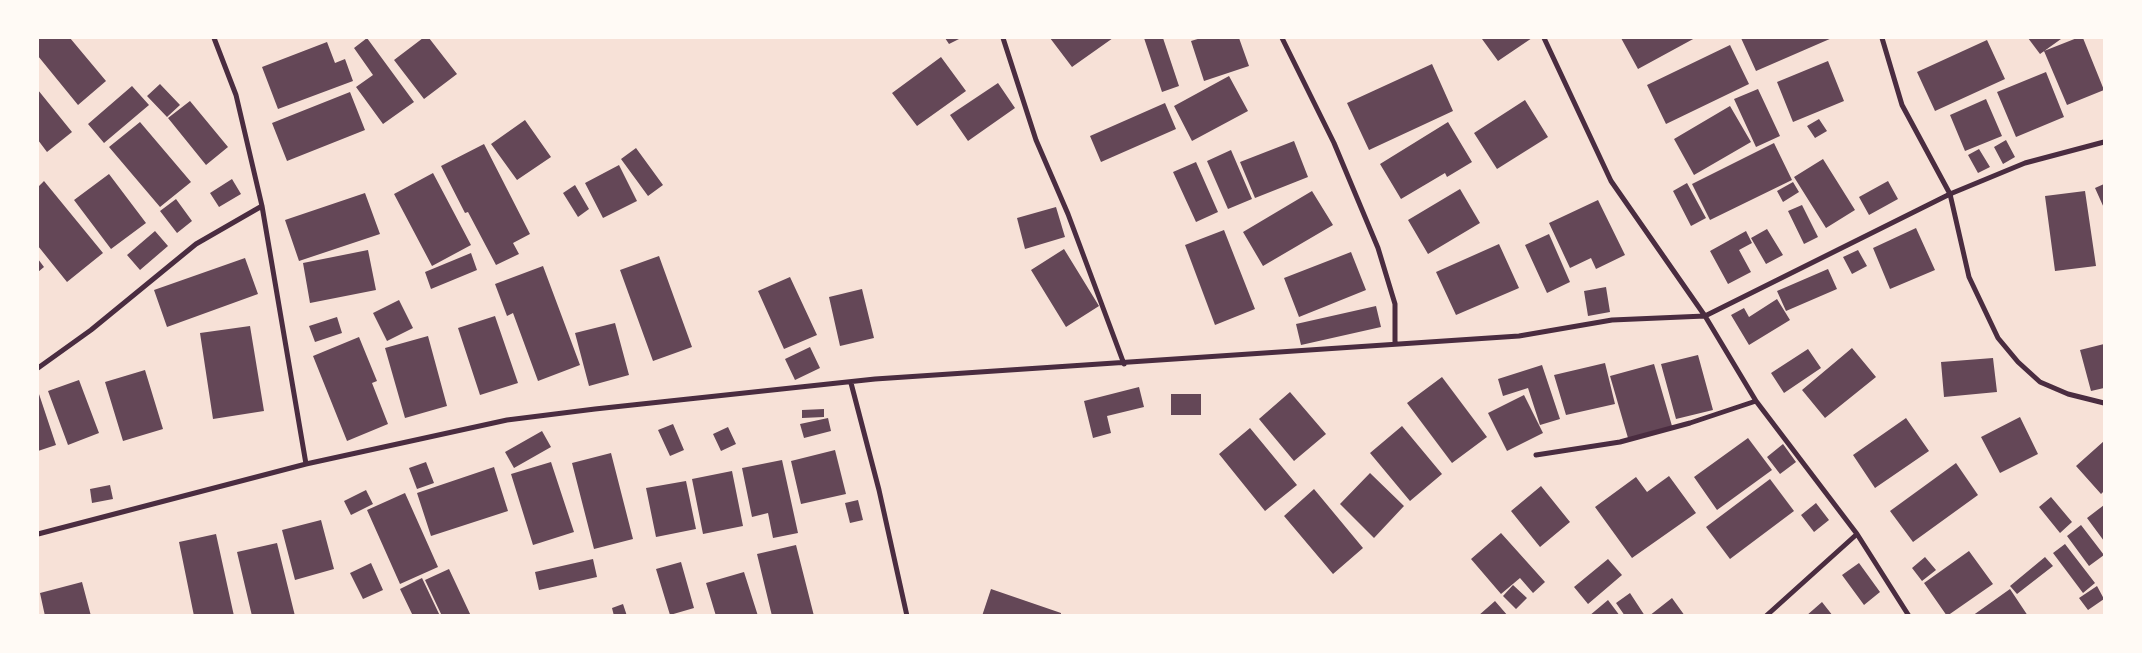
<!DOCTYPE html>
<html>
<head>
<meta charset="utf-8">
<style>
  body { margin:0 }
  #map { position:relative; width:2142px; height:653px; overflow:hidden; background:#f7e1d7; font-family:Lora,serif }
  canvas { display:block }
  .frame { position:absolute; inset:0; border:39px solid #fffaf5; pointer-events:none }
</style>
</head>
<body>
<div id="map">
<canvas width="2142" height="653"></canvas>
<div class="frame"></div>
</div>
<script>
const ctx = document.querySelector('canvas').getContext('2d');
ctx.lineJoin = 'round';
function fill(path, color) { ctx.fillStyle = color; ctx.fill(path, 'evenodd'); }
const toPath = rows => new Path2D(rows.map(r => 'M' + r).join(''));
function stroke(path, color, width, dash) { ctx.strokeStyle = color; ctx.lineWidth = width; ctx.lineCap = dash ? 'butt' : 'round'; ctx.setLineDash(dash || []); ctx.stroke(path); }
fill(toPath([
  [38,38,70,38,106,81,78,105,38,56],
  [367,38,414,102,383,124,356,87,373,75,354,48],
  [423,38,429,38,457,74,424,99,394,60],
  [945,38,961,38,949,44],
  [1050,38,1113,38,1072,67],
  [1144,38,1163,38,1179,86,1162,92],
  [1201,38,1239,38,1249,66,1204,81,1191,41],
  [1484,38,1532,38,1498,61,1482,39],
  [1621,38,1695,38,1638,69],
  [1741,38,1832,38,1756,71],
  [2028,38,2061,38,2061,39,2040,54],
  [2077,38,2083,38,2104,90,2067,105,2044,51],
  [1987,40,2005,79,1935,111,1917,72],
  [327,42,335,63,345,59,353,81,278,109,262,67],
  [1730,45,1749,84,1666,124,1647,85],
  [941,57,966,91,917,126,892,93],
  [1828,61,1844,101,1793,122,1777,82],
  [1432,64,1453,111,1369,150,1347,103],
  [2046,72,2064,117,2016,137,1997,92],
  [1229,76,1248,111,1192,141,1174,106],
  [998,83,1015,108,968,141,950,115],
  [160,84,180,105,167,117,147,96],
  [132,86,149,105,104,143,88,124],
  [1758,89,1780,136,1756,147,1734,99],
  [38,90,72,132,47,152,38,140],
  [350,92,365,130,287,161,272,123],
  [1986,99,2002,136,1965,151,1950,115],
  [1525,100,1548,137,1497,169,1474,133],
  [190,101,228,147,206,165,168,118],
  [1165,103,1176,129,1101,162,1090,136],
  [1730,106,1751,142,1694,175,1674,139],
  [1819,119,1827,131,1815,138,1807,126],
  [525,120,551,157,517,180,491,144],
  [140,122,191,182,160,207,109,147],
  [1448,122,1472,162,1447,177,1445,173,1401,199,1380,164],
  [2006,140,2015,157,2003,164,1994,147],
  [1294,141,1308,177,1255,198,1240,162],
  [1774,143,1792,180,1710,220,1692,184],
  [484,144,530,234,513,243,519,254,496,265,468,212,465,213,441,166],
  [636,148,663,185,648,196,621,159],
  [1979,149,1990,167,1978,173,1968,155],
  [1231,150,1252,199,1228,209,1207,161],
  [1823,159,1855,210,1826,228,1794,177],
  [1196,162,1218,212,1196,222,1173,172],
  [619,165,637,201,603,218,585,183],
  [433,173,471,245,432,266,394,194],
  [109,174,146,223,111,249,74,200],
  [232,179,241,194,219,207,210,193],
  [44,181,103,253,67,282,38,246,38,187],
  [1888,181,1898,199,1869,215,1859,197],
  [1793,182,1799,192,1783,202,1777,191],
  [1687,183,1706,218,1691,226,1673,191],
  [2104,184,2104,208,2095,188],
  [575,185,589,209,578,217,563,193],
  [1460,189,1480,223,1428,254,1408,220],
  [1312,191,1333,225,1263,266,1243,232],
  [2085,191,2096,266,2055,271,2045,196],
  [365,193,380,234,299,261,285,220],
  [176,199,192,221,177,233,160,211],
  [1598,200,1625,255,1596,269,1591,258,1570,268,1549,223],
  [1802,205,1818,237,1804,244,1788,211],
  [1056,207,1065,237,1025,249,1017,218],
  [1916,228,1935,270,1890,289,1873,248],
  [1767,229,1783,255,1766,264,1751,238],
  [1224,230,1255,309,1215,325,1185,245],
  [155,231,168,246,140,270,127,255],
  [1746,231,1752,243,1739,250,1751,272,1728,284,1710,251],
  [1549,234,1570,282,1547,293,1525,245],
  [1499,244,1519,288,1456,315,1436,272],
  [1064,249,1099,306,1066,327,1031,270],
  [368,250,376,290,310,303,303,263],
  [1858,250,1867,266,1852,274,1843,257],
  [1351,252,1366,290,1299,317,1284,278],
  [471,253,477,270,431,289,425,272],
  [659,256,692,347,653,361,620,270],
  [245,258,258,294,167,327,154,290],
  [38,259,44,267,38,272],
  [543,266,580,365,538,381,513,313,507,316,495,284],
  [1828,269,1837,289,1786,311,1777,291],
  [790,277,817,335,784,349,758,291],
  [1606,287,1610,312,1588,316,1584,291],
  [862,289,874,338,840,346,829,297],
  [1777,299,1790,320,1749,345,1731,315,1744,308,1749,317],
  [399,300,413,328,387,341,373,313],
  [1376,306,1381,327,1301,345,1296,324],
  [495,316,518,383,480,395,458,328],
  [337,317,342,333,315,342,309,326],
  [615,323,629,375,589,386,575,333],
  [250,326,264,411,213,419,200,333],
  [428,336,447,406,405,418,385,348],
  [359,337,377,381,372,383,388,424,347,441,313,356],
  [2104,344,2104,388,2091,391,2080,350],
  [810,347,820,368,795,380,785,359],
  [1852,348,1876,377,1825,418,1802,390],
  [1808,349,1821,368,1784,393,1771,373],
  [1698,355,1713,410,1676,419,1661,364],
  [1993,358,1997,392,1944,397,1941,362],
  [1605,363,1615,404,1566,415,1554,375],
  [1654,364,1672,426,1628,438,1610,376],
  [1542,365,1560,419,1540,425,1528,388,1503,396,1498,379],
  [145,370,163,429,123,441,105,382],
  [1442,377,1487,437,1452,463,1407,403],
  [79,380,99,433,68,445,48,391],
  [1139,387,1144,407,1107,416,1111,433,1093,438,1084,401],
  [38,391,56,445,38,451],
  [1290,392,1326,434,1294,461,1259,419],
  [1171,394,1201,394,1201,415,1171,415],
  [1524,395,1543,433,1507,451,1488,413],
  [824,409,824,417,802,418,802,410],
  [2020,417,2038,454,2000,473,1981,437],
  [828,418,831,431,804,438,800,424],
  [1906,418,1929,451,1875,488,1853,455],
  [673,424,684,450,670,456,658,430],
  [1402,426,1442,474,1410,501,1370,453],
  [728,427,736,444,721,451,713,434],
  [1250,428,1297,485,1265,511,1219,454],
  [542,431,551,447,514,468,505,452],
  [1748,438,1772,470,1717,510,1694,477],
  [2104,441,2104,491,2101,494,2076,466],
  [1783,444,1796,462,1780,474,1767,457],
  [835,450,846,494,801,504,791,461],
  [611,453,633,539,594,549,572,463],
  [782,460,798,533,773,538,768,513,752,517,742,468],
  [426,462,434,483,417,489,409,468],
  [551,462,574,532,533,545,511,474],
  [1956,463,1978,495,1913,542,1890,511],
  [494,467,508,511,431,536,417,493],
  [732,471,743,526,703,534,692,479],
  [1370,473,1404,506,1374,538,1340,504],
  [1669,476,1696,513,1632,558,1595,507,1636,477,1647,492],
  [1770,479,1794,511,1730,559,1706,527],
  [686,481,696,529,656,537,646,488],
  [110,485,113,499,92,503,90,489],
  [1541,486,1570,522,1540,547,1511,511],
  [1314,489,1363,548,1333,574,1284,516],
  [366,490,373,504,351,515,344,501],
  [405,493,438,567,400,584,367,510],
  [2051,497,2072,522,2060,533,2039,507],
  [858,500,863,520,850,523,845,503],
  [1816,503,1829,520,1814,532,1801,515],
  [2104,505,2104,541,2087,518],
  [321,520,334,569,295,580,282,530],
  [2081,525,2104,555,2089,566,2067,536],
  [1501,533,1545,582,1533,593,1520,578,1501,594,1471,559],
  [216,534,234,616,194,616,179,542],
  [277,543,295,616,252,616,237,552],
  [2065,544,2095,583,2083,593,2053,553],
  [796,545,814,616,772,616,757,554],
  [1969,551,1993,584,1947,616,1924,583],
  [1925,557,1936,570,1922,581,1912,568],
  [2045,557,2053,566,2017,594,2010,586],
  [593,559,597,577,539,590,535,572],
  [1608,559,1622,575,1588,604,1574,587],
  [681,562,694,608,670,615,656,569],
  [371,563,383,590,363,599,350,573],
  [1859,563,1880,592,1864,605,1842,575],
  [449,569,471,616,442,616,425,580],
  [744,572,758,616,716,616,706,583],
  [422,578,440,616,413,616,400,589],
  [82,582,91,616,45,616,40,593],
  [1513,585,1527,598,1516,609,1503,596],
  [2097,586,2104,599,2088,610,2079,598],
  [991,589,1061,613,1061,616,982,616],
  [2010,589,2028,616,1972,616],
  [1630,593,1645,616,1625,616,1616,603],
  [1672,598,1685,616,1649,616],
  [1608,600,1620,616,1589,616],
  [1495,601,1508,616,1478,616],
  [1822,602,1833,616,1806,616],
  [623,604,627,616,614,616,612,608]
]), '#644757');
stroke(toPath([
  [214,38,236,95,262,206,306,464],
  [1003,38,1036,140,1068,214,1124,364],
  [1282,38,1334,143,1378,248,1395,304,1395,344],
  [1544,38,1611,181,1705,316,1756,401,1857,534,1909,616],
  [1882,38,1902,105,1950,194,1969,277,1998,338,2018,362,2040,382,2068,394,2104,403],
  [38,368,91,330,196,244,262,206],
  [851,383,879,490,907,616],
  [1536,455,1620,442,1690,423,1756,401],
  [38,534,306,464,507,420,595,409,875,379,1519,336,1612,320,1705,316,1950,194,2025,163,2104,142],
  [1766,616,1857,534]
]), '#4a2c40', 5);
</script>
</body>
</html>
